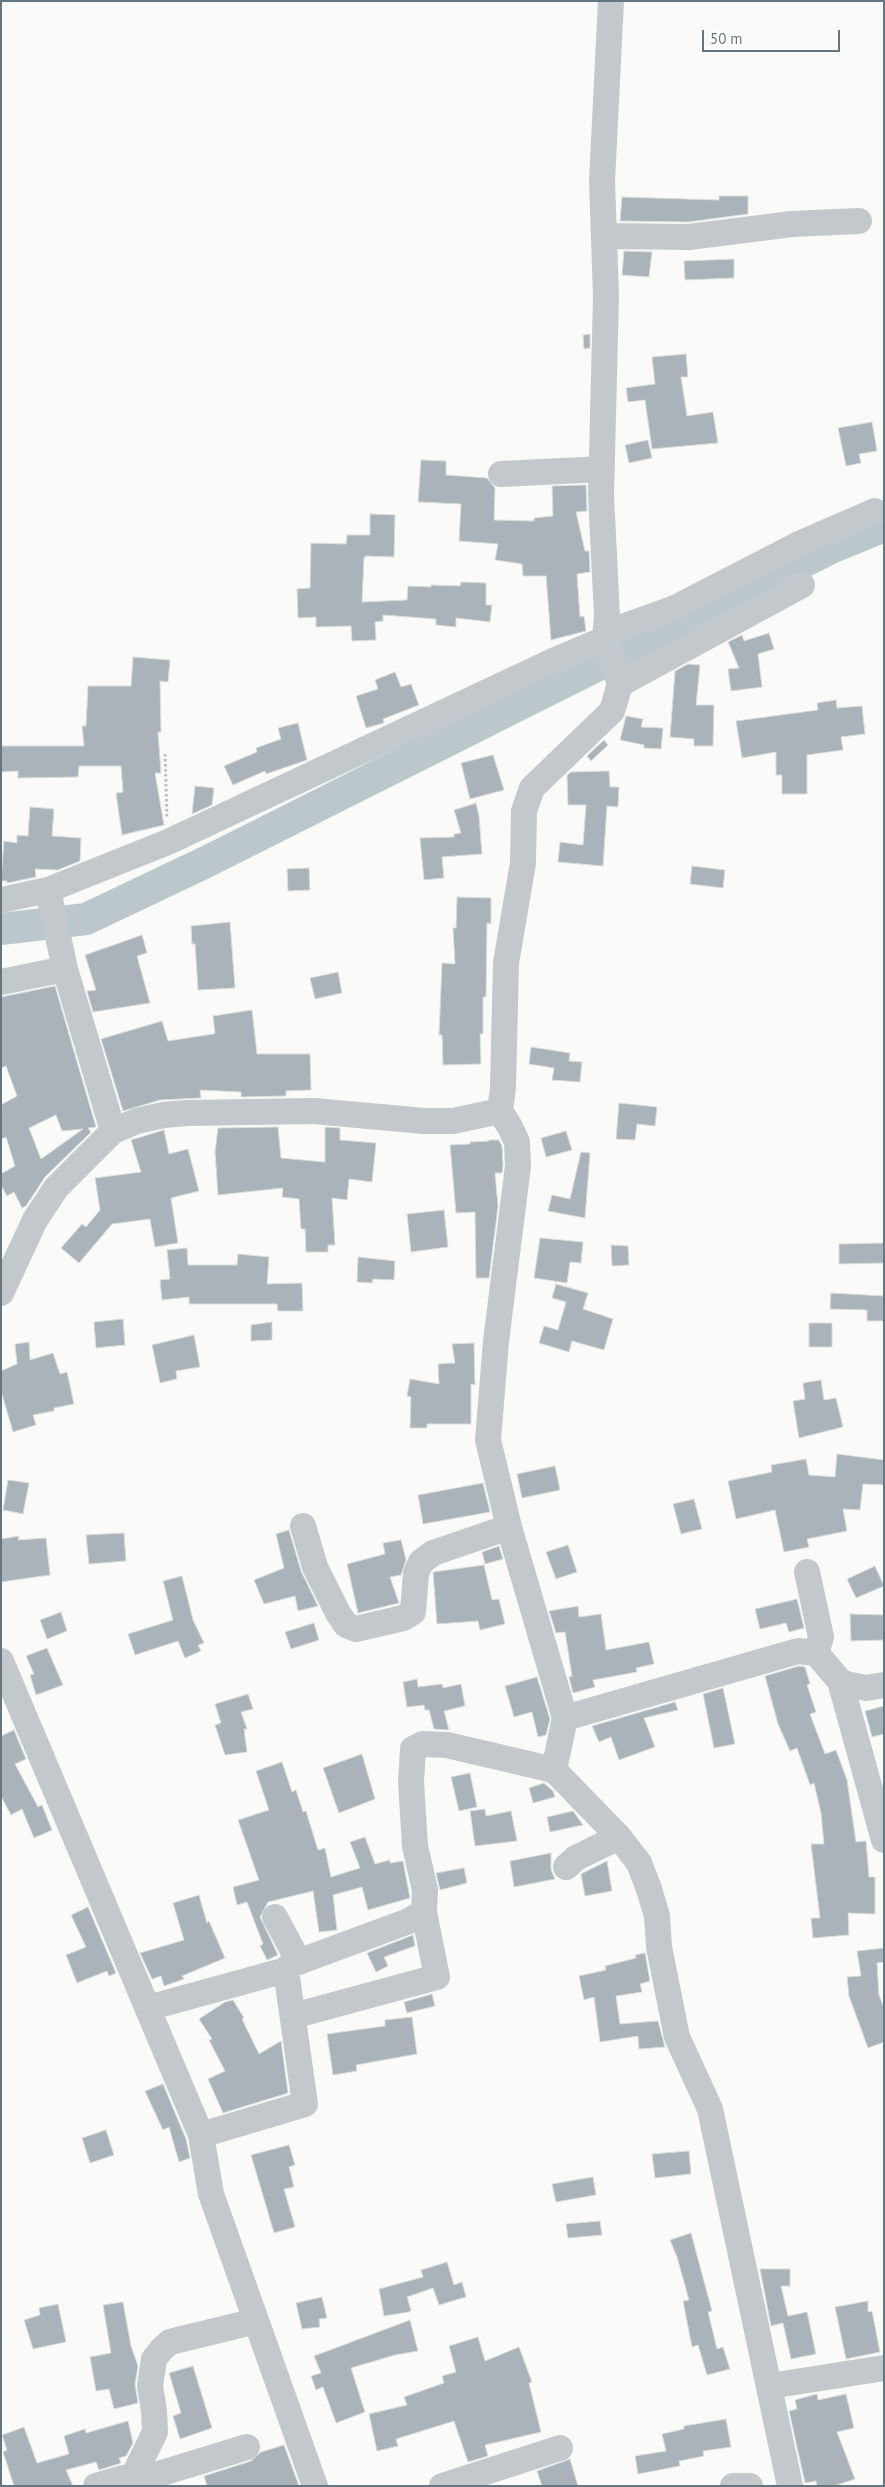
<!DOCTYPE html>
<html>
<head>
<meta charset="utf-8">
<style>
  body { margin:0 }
  #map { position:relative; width:885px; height:2487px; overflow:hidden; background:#fafaf8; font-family:"PT Sans",sans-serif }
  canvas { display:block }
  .frame { position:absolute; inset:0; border:2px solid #657683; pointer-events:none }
  .scale { position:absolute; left:702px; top:30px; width:138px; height:22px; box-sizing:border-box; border:2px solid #657683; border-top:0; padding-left:6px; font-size:15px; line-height:18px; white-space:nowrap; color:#657683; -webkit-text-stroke:4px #fff; paint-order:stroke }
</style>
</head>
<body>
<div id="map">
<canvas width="885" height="2487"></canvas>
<div class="frame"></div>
<div class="scale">50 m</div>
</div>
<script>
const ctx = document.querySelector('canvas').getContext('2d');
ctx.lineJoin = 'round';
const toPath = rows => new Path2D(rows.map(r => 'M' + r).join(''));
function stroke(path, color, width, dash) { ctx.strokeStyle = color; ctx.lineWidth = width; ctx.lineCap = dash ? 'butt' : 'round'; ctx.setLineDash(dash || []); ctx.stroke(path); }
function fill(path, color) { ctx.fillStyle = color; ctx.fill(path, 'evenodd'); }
stroke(toPath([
  [1,929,86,919,206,862,831,548,884,526]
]), '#bbc7cb', 32);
const building = toPath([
  [719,196,748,196,748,214,688,222,620,221,622,197,719,200,719,196],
  [624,251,652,252,649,277,622,275,624,251],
  [734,259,734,278,685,280,684,261,734,259],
  [590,334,590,348,584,349,583,335,590,334],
  [686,354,688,377,681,377,687,416,713,412,718,443,652,449,645,400,628,402,626,388,655,384,652,357,686,354],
  [872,422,877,451,859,454,861,463,846,466,838,428,872,422],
  [648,440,652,458,629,463,625,445,648,440],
  [421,460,446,461,446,475,487,478,495,488,494,520,534,521,534,518,553,516,552,486,586,485,587,511,576,512,585,551,589,551,590,572,577,574,580,617,584,616,586,631,551,640,546,576,523,576,522,564,495,560,498,544,459,541,461,504,418,502,421,460],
  [370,514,395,515,394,557,366,556,364,558,362,602,407,600,408,586,431,587,431,585,460,586,461,582,486,583,486,605,492,605,490,622,456,618,456,627,436,625,436,619,383,615,383,621,375,622,376,640,352,641,351,626,316,627,316,617,298,618,297,589,310,588,311,543,346,544,347,535,370,535,370,514],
  [769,633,774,649,758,654,762,687,731,691,728,669,739,668,728,642,742,635,744,641,769,633],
  [133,657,170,660,168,682,160,681,161,732,158,732,161,773,155,773,164,825,122,835,116,793,123,792,121,766,79,766,78,777,18,778,18,771,1,772,1,746,84,746,82,726,86,726,88,686,131,686,133,657],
  [688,664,700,665,696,705,714,705,713,746,694,746,694,739,670,737,675,671,688,664],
  [395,672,401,687,411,684,419,705,383,719,384,723,366,728,356,696,378,689,375,680,395,672],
  [836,700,837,708,862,706,865,734,841,737,843,750,807,755,807,794,782,794,782,775,776,775,776,752,742,758,736,721,818,710,817,703,836,700],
  [626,716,643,719,641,727,663,728,661,749,644,748,644,745,620,740,626,716],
  [298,723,307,760,266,774,265,771,233,785,224,766,257,752,256,748,281,739,278,728,298,723],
  [604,740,608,745,591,761,587,756,604,740],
  [493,755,504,790,470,799,461,763,493,755],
  [609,771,610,787,619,787,618,807,607,806,603,866,558,862,560,842,583,845,586,805,568,805,567,775,571,772,609,771],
  [195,786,214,788,212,805,192,814,195,786],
  [476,803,479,816,482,854,442,857,444,878,424,880,420,838,454,837,454,834,461,833,454,810,476,803],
  [30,807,54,809,52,836,81,838,80,861,58,870,35,869,36,877,7,883,7,881,1,881,4,841,17,843,17,835,28,836,30,807],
  [692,866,725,870,723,888,690,884,692,866],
  [309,868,310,890,288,891,287,869,309,868],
  [457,897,491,898,491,924,487,923,486,997,483,997,483,1034,480,1034,481,1064,443,1065,442,1035,439,1035,442,963,455,964,453,928,456,928,457,897],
  [230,922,235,988,198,990,195,944,192,944,191,926,230,922],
  [142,935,147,953,137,956,150,1003,93,1012,87,991,96,990,85,955,142,935],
  [338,972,342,993,315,999,310,978,338,972],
  [55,986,96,1127,88,1128,91,1132,45,1177,26,1206,22,1208,14,1192,7,1196,1,1185,1,1174,15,1166,6,1137,1,1139,1,1105,17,1096,6,1066,1,1068,1,997,55,986],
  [56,1115,62,1131,83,1129,41,1159,29,1128,56,1115],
  [252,1010,257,1054,310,1054,311,1090,286,1091,286,1096,241,1097,241,1092,200,1090,201,1098,160,1100,123,1111,101,1039,162,1021,168,1041,213,1034,215,1033,213,1016,252,1010],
  [531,1047,570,1053,569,1061,582,1062,580,1082,552,1080,554,1068,529,1064,531,1047],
  [619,1103,657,1107,655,1126,637,1124,635,1140,616,1139,619,1103],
  [278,1127,281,1158,325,1162,325,1127,340,1128,340,1140,376,1143,372,1182,349,1179,347,1200,332,1198,335,1245,328,1245,328,1252,306,1252,305,1229,301,1229,299,1199,282,1197,283,1188,218,1195,215,1152,218,1128,278,1127],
  [164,1130,169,1154,188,1149,199,1191,171,1198,178,1243,155,1247,150,1219,112,1224,79,1263,61,1248,82,1224,86,1227,100,1210,95,1178,141,1172,131,1140,164,1130],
  [566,1131,572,1150,546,1157,541,1138,566,1131],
  [489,1140,499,1140,502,1146,503,1165,502,1173,495,1173,498,1206,489,1278,476,1278,475,1212,456,1213,450,1145,470,1144,470,1142,489,1141,489,1140],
  [581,1152,590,1153,585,1218,548,1211,552,1195,570,1199,581,1152],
  [444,1210,448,1247,411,1252,407,1214,444,1210],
  [540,1238,583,1242,581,1263,570,1262,567,1283,534,1278,540,1238],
  [884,1243,884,1263,839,1264,839,1244,884,1243],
  [611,1245,628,1246,629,1265,612,1266,611,1245],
  [187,1248,188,1265,237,1265,238,1254,269,1257,267,1284,302,1283,303,1311,278,1311,277,1304,189,1304,189,1297,162,1300,160,1280,170,1279,167,1250,187,1248],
  [358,1257,395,1261,394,1280,373,1279,372,1283,357,1282,358,1257],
  [556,1284,588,1293,583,1309,613,1319,604,1350,572,1341,569,1352,539,1343,544,1326,558,1330,566,1302,552,1298,556,1284],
  [831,1293,884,1296,884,1321,867,1321,867,1310,830,1309,831,1293],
  [123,1319,125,1345,96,1348,94,1322,123,1319],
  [272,1322,272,1340,251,1341,251,1325,272,1322],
  [809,1323,832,1323,832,1347,809,1347,809,1323],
  [194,1335,200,1367,176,1371,177,1379,160,1383,152,1345,194,1335],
  [29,1342,30,1360,53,1353,60,1374,67,1372,74,1404,54,1408,54,1411,33,1415,36,1425,13,1432,1,1391,1,1371,17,1364,15,1344,29,1342],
  [474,1343,475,1385,471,1384,471,1424,427,1424,427,1428,410,1428,411,1397,407,1396,410,1379,439,1384,438,1364,455,1363,452,1344,474,1343],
  [821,1380,824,1400,836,1398,843,1427,799,1438,793,1401,805,1399,803,1383,821,1380],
  [837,1454,884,1460,884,1485,863,1484,860,1510,843,1509,847,1531,807,1539,809,1547,784,1552,775,1510,736,1519,728,1481,772,1472,771,1465,806,1459,809,1475,835,1477,837,1454],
  [555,1466,560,1490,522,1498,517,1474,555,1466],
  [8,1480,29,1483,23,1514,3,1510,8,1480],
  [483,1483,490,1512,423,1524,418,1495,483,1483],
  [694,1499,702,1529,681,1534,673,1504,694,1499],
  [289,1530,301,1571,318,1606,298,1611,295,1596,264,1604,254,1580,284,1568,276,1534,289,1530],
  [124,1533,126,1561,89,1564,86,1535,124,1533],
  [19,1536,18,1540,46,1538,50,1575,1,1582,1,1539,19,1536],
  [401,1540,406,1560,401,1575,390,1577,399,1603,358,1613,347,1564,385,1554,383,1543,401,1540],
  [568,1545,577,1572,556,1579,546,1552,568,1545],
  [499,1546,503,1559,485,1564,482,1552,499,1546],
  [484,1565,492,1600,499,1599,505,1624,480,1630,478,1621,437,1624,433,1572,484,1565],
  [875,1566,884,1586,856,1598,847,1579,875,1566],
  [182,1576,193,1620,204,1643,198,1645,201,1651,185,1658,178,1641,135,1655,128,1634,173,1620,163,1581,182,1576],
  [797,1599,804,1628,789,1632,786,1623,760,1629,755,1609,797,1599],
  [578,1606,579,1617,601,1614,606,1650,649,1642,654,1664,636,1668,637,1672,593,1680,595,1687,573,1693,569,1677,572,1676,565,1632,556,1633,549,1611,578,1606],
  [61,1612,67,1631,47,1639,40,1620,61,1612],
  [850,1614,884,1615,884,1640,851,1641,850,1614],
  [314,1623,319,1640,291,1649,285,1632,314,1623],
  [47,1648,63,1685,36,1695,30,1675,34,1674,26,1656,47,1648],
  [799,1666,805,1667,810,1684,807,1685,816,1712,810,1714,825,1754,836,1750,847,1780,856,1842,866,1841,869,1877,875,1877,875,1914,848,1913,849,1935,813,1938,811,1918,820,1918,811,1844,824,1844,821,1813,814,1783,810,1785,797,1748,790,1751,778,1724,765,1676,799,1666],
  [537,1677,550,1719,546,1735,538,1737,532,1712,514,1717,505,1686,537,1677],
  [417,1679,418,1687,442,1684,443,1688,461,1684,465,1706,444,1711,449,1730,434,1729,429,1710,425,1710,424,1705,407,1707,403,1682,417,1679],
  [723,1688,735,1744,714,1748,703,1694,723,1688],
  [248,1694,253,1709,241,1712,247,1729,244,1729,247,1752,225,1755,215,1725,221,1723,215,1704,248,1694],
  [675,1702,678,1710,644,1718,655,1747,619,1760,611,1737,599,1742,592,1726,675,1702],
  [884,1706,884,1734,872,1737,865,1711,884,1706],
  [14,1730,26,1759,15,1764,38,1807,42,1805,52,1830,34,1838,22,1809,11,1815,1,1796,1,1736,14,1730],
  [362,1754,375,1799,339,1813,323,1768,362,1754],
  [282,1762,292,1792,296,1790,303,1812,306,1811,318,1850,325,1848,331,1877,360,1868,350,1842,365,1837,375,1864,390,1860,390,1863,403,1861,410,1898,368,1910,362,1887,333,1895,337,1930,319,1932,313,1891,268,1902,260,1917,278,1955,267,1960,260,1946,263,1944,247,1902,237,1905,233,1887,259,1880,238,1820,269,1810,256,1771,282,1762],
  [470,1773,477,1807,459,1811,451,1777,470,1773],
  [544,1783,553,1791,555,1797,533,1803,529,1788,544,1783],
  [485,1809,486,1816,511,1811,517,1841,475,1846,470,1811,485,1809],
  [573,1811,583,1825,550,1832,547,1817,573,1811],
  [551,1853,551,1870,555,1879,514,1887,510,1861,551,1853],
  [607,1861,612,1891,585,1896,581,1874,607,1861],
  [464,1868,467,1883,440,1890,436,1873,464,1868],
  [199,1895,207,1923,209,1921,225,1958,182,1976,184,1979,164,1986,161,1976,152,1979,140,1953,184,1940,173,1903,199,1895],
  [88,1907,116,1973,109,1976,107,1971,77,1983,66,1955,86,1947,71,1915,88,1907],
  [413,1935,415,1946,384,1957,388,1966,376,1972,367,1953,413,1935],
  [884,1948,884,1962,877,1963,879,1995,884,2008,884,2042,868,2048,849,1996,847,1977,861,1976,857,1951,884,1948],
  [645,1953,650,1981,640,1984,642,1992,616,1996,620,2024,658,2021,665,2047,639,2049,638,2036,600,2042,594,1997,584,2000,579,1976,606,1970,605,1966,636,1958,635,1955,645,1953],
  [432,1994,435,2006,407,2013,404,2002,432,1994],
  [233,2000,244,2018,242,2019,259,2054,281,2041,288,2093,223,2113,208,2079,225,2071,209,2040,212,2039,199,2019,225,2002,233,2000],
  [412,2017,417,2054,356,2065,357,2071,333,2075,327,2034,385,2026,385,2020,412,2017],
  [163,2084,186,2139,190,2158,179,2162,169,2127,163,2130,145,2091,163,2084],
  [106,2130,114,2155,90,2163,82,2138,106,2130],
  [289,2145,295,2165,289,2167,294,2187,284,2189,295,2227,274,2233,251,2155,289,2145],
  [689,2151,691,2174,655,2178,652,2154,689,2151],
  [593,2177,596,2195,556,2202,552,2184,593,2177],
  [600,2221,602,2235,568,2238,566,2224,600,2221],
  [691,2233,712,2311,708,2312,717,2349,723,2347,730,2369,707,2375,698,2345,692,2347,683,2301,689,2300,677,2257,670,2240,691,2233],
  [447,2262,454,2285,462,2282,466,2297,439,2305,433,2288,407,2297,411,2310,409,2312,384,2316,379,2289,423,2277,421,2270,447,2262],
  [760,2269,790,2269,790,2286,781,2286,788,2316,807,2312,816,2354,791,2359,783,2323,771,2326,760,2269],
  [322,2297,327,2318,319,2319,320,2327,302,2329,296,2303,322,2297],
  [868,2301,868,2312,872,2311,880,2352,846,2359,835,2307,868,2301],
  [123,2302,131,2346,138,2366,135,2384,138,2403,114,2409,109,2389,96,2391,90,2357,111,2353,103,2305,123,2302],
  [58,2304,66,2342,33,2349,24,2320,40,2315,39,2308,58,2304],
  [410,2320,418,2351,395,2355,351,2368,365,2412,336,2423,323,2387,316,2390,311,2376,321,2373,314,2356,410,2320],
  [478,2337,485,2361,519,2347,532,2382,529,2383,541,2432,485,2445,488,2456,468,2462,454,2421,396,2439,398,2446,377,2451,369,2414,407,2405,404,2397,444,2383,442,2376,456,2372,449,2346,478,2337],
  [193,2366,212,2428,180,2439,173,2416,181,2413,169,2373,193,2366],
  [817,2394,818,2400,846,2394,854,2428,837,2432,855,2479,834,2486,817,2486,816,2481,805,2483,789,2411,797,2409,795,2400,817,2394],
  [726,2419,731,2447,703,2451,704,2456,679,2461,680,2466,638,2474,635,2456,666,2451,662,2434,684,2429,684,2426,726,2419],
  [128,2421,133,2443,126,2456,119,2458,121,2463,99,2470,96,2462,66,2470,73,2486,14,2486,3,2452,7,2450,2,2435,24,2427,37,2463,69,2454,64,2436,85,2429,86,2433,128,2421],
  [284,2445,299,2486,207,2486,204,2476,251,2461,261,2452,284,2445],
  [570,2459,578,2486,542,2486,537,2471,570,2459]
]);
fill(building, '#aab3b9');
stroke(building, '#dcdcda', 1);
stroke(toPath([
  [165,754,167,818]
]), '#bbbfc2', 3, [2.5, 2.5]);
stroke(toPath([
  [604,236,689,237,792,224,859,221],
  [501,474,602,469],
  [620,684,802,585],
  [48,890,65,969,113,1131],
  [1,900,48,890,168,842,553,661,605,639,620,628,675,608,797,545,875,511],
  [1,982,65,969],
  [500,1111,510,1127,517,1142,518,1166,496,1341,488,1440,509,1527,565,1718,554,1770,619,1837,639,1863,649,1889,657,1916,659,1947,677,2037,710,2109,790,2486],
  [1,1293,35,1220,56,1188,113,1131,137,1121,163,1115,188,1113,314,1111,424,1121,453,1121,500,1111,503,1087,506,963,523,863,524,811,532,788,612,711,620,684,605,639,607,616,601,495,606,296,602,181,611,1],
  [303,1526,315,1567,338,1613,346,1625,356,1629,403,1618,413,1612,416,1573,421,1562,433,1553,509,1527],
  [807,1572,821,1637,816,1653],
  [1,1661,201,2135,211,2194,315,2486],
  [840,1681,884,1840],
  [565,1718,798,1651,816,1653,840,1681,846,1684,866,1688,884,1685],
  [566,1867,576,1858,619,1837],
  [275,1917,299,1962],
  [148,2008,286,1970],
  [293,2016,437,1977,424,1912,425,1890,415,1846,411,1782,413,1749,423,1744,447,1745,554,1770],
  [201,2135,305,2104,286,1970,290,1965,409,1921,424,1912],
  [770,2386,884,2368],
  [132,2479,155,2432,154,2411,150,2386,154,2359,162,2349,170,2342,256,2321],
  [136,2481,247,2447],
  [96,2486,123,2478,132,2479,136,2481,138,2486],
  [442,2486,560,2448],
  [733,2486,750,2486]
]), '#c3c8cc', 26);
</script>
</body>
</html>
